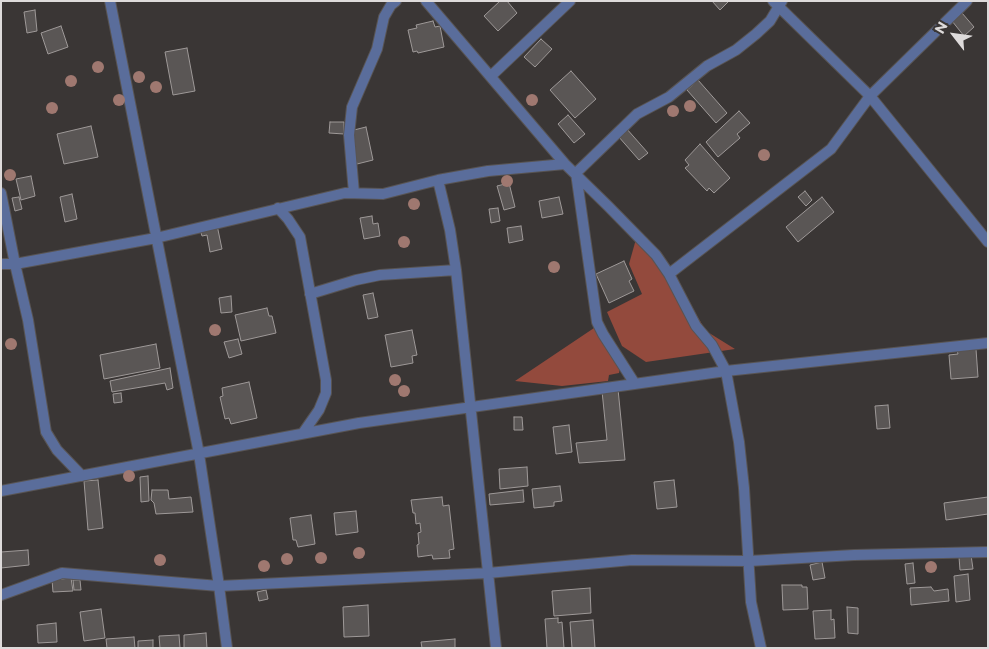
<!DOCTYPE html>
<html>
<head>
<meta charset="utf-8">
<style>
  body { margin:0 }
  #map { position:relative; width:989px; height:649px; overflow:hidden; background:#3a3635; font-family:Montserrat,sans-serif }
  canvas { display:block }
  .frame { position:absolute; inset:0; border:2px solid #dedbdb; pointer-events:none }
  .north { position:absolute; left:929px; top:10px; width:50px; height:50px; -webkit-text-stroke:4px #3a3635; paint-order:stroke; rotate:300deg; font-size:14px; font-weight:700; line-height:20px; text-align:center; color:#dedbdb }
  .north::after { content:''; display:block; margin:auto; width:18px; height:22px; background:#dedbdb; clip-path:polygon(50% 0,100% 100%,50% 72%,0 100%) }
</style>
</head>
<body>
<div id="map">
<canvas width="989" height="649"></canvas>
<div class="frame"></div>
<div class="north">N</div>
</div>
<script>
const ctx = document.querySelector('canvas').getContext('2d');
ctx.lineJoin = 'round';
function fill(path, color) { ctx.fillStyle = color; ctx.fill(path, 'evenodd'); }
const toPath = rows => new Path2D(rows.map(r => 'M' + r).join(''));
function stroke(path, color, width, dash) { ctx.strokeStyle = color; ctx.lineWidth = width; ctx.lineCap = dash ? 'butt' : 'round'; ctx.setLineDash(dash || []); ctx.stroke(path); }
fill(toPath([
  [638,232,663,259,706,331,735,349,646,362,622,346,607,312,642,294,629,264],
  [594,328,622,357,619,373,609,375,608,381,562,386,515,381]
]), '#934a3d');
const building = toPath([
  [500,1,507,1,517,13,498,31,484,16,500,1],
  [712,1,729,1,720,10,712,1],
  [35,10,37,31,27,33,24,12,35,10],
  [962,13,974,27,964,36,952,21,962,13],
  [433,21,435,27,440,26,444,47,418,53,417,51,413,52,408,30,417,28,416,25,433,21],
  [61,26,68,47,48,54,41,33,61,26],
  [541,39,552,49,535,67,524,57,541,39],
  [187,48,195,91,173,95,165,52,187,48],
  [571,71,596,99,575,118,550,90,571,71],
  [698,80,727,113,716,123,687,90,698,80],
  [739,111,750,123,737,134,740,138,718,157,706,142,739,111],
  [568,115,585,134,574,143,558,124,568,115],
  [330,122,344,122,344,134,329,133,330,122],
  [91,126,98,157,64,164,57,134,91,126],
  [366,127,373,160,357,164,350,131,366,127],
  [626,128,648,153,639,160,618,136,626,128],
  [700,144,730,178,714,193,709,188,707,191,685,168,689,165,685,160,700,144],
  [31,176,35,196,21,200,16,179,31,176],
  [509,183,515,207,504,210,497,186,509,183],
  [805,191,812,200,806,206,798,197,805,191],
  [72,194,77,219,65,222,60,197,72,194],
  [19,197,22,209,15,211,12,198,19,197],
  [559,197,563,214,542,218,539,201,559,197],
  [822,197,834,212,798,242,786,227,822,197],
  [498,208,500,221,491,223,489,209,498,208],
  [372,216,373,224,378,223,380,236,364,239,360,218,372,216],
  [217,225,222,249,210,252,207,235,202,236,200,229,217,225],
  [521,226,523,240,509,243,507,228,521,226],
  [624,261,632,279,629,281,634,291,609,303,596,274,624,261],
  [373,293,378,317,368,319,363,295,373,293],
  [231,296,232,312,221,313,219,298,231,296],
  [267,308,269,316,272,316,276,333,241,341,235,315,267,308],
  [412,330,417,355,412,356,413,363,391,367,385,335,412,330],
  [238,339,242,354,229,358,224,342,238,339],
  [156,344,160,368,104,379,100,355,156,344],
  [976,349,978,377,951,379,949,355,958,354,957,350,976,349],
  [170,368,173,388,167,390,165,383,112,392,110,381,170,368],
  [249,382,257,418,231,424,229,418,225,419,220,397,223,396,222,388,249,382],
  [618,389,625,460,579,463,576,443,607,440,602,391,618,389],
  [121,393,122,402,114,403,113,394,121,393],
  [888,405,890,428,877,429,875,406,888,405],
  [514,417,522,417,523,430,514,430,514,417],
  [569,425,572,452,556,454,553,427,569,425],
  [527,467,528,486,500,489,499,469,527,467],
  [148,476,149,501,141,502,140,477,148,476],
  [98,480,103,528,88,530,84,481,98,480],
  [674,480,677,507,657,509,654,482,674,480],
  [560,486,562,501,554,502,554,506,534,508,532,489,560,486],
  [152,490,168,490,169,499,191,497,193,512,156,514,154,503,151,500,152,490],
  [523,490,524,502,490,505,489,494,523,490],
  [442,497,443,506,449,505,454,549,449,550,450,558,433,559,432,555,418,557,417,545,419,544,418,533,421,532,420,523,416,524,415,513,413,513,411,500,442,497],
  [988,497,988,514,946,520,944,503,988,497],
  [356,511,358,532,336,535,334,513,356,511],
  [311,515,315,544,298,547,296,540,293,540,290,518,311,515],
  [28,550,29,565,1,568,1,552,28,550],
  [971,555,973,569,960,570,959,557,971,555],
  [822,562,825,578,813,580,810,565,822,562],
  [913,563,915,583,907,584,905,564,913,563],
  [968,574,970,600,956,602,954,576,968,574],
  [71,578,73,591,53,592,52,580,71,578],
  [73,580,80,580,81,590,74,590,73,580],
  [782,585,802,585,802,587,807,587,808,609,783,610,782,585],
  [931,587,934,591,948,589,949,601,911,605,910,588,931,587],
  [590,588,591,613,554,616,552,591,590,588],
  [266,590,268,599,259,601,257,592,266,590],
  [368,605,369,636,344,637,343,607,368,605],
  [847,607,858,608,858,634,848,633,847,607],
  [101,609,105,638,84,641,80,612,101,609],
  [831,610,831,620,834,619,835,638,815,639,813,611,831,610],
  [558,618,558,623,562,622,564,648,547,648,545,619,558,618],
  [593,620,595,648,572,648,570,622,593,620],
  [56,623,57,642,38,643,37,625,56,623],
  [206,633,207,648,184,648,184,635,206,633],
  [179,635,180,648,160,648,159,636,179,635],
  [134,637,135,648,107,648,106,639,134,637],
  [455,639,455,648,422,648,421,642,455,639],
  [153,640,153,648,138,648,138,641,153,640]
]);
fill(building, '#5a5655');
stroke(building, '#9e9998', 1);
const street = toPath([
  [110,1,199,454,219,586,227,648],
  [426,1,565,164,608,206,656,255,669,274,696,326,712,345,726,371,739,442,744,488,751,602,761,648],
  [773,1,870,96,988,242],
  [491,76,570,1],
  [438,180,450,230,456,270,496,648],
  [1,193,15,264,28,320,46,432,57,450,82,476],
  [354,193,349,135,352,107,377,49,384,17,391,5,396,1],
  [278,208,288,219,300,237,326,380,326,393,319,410,303,433],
  [1,264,15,264,156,238,345,193,383,194,438,180,488,171,565,164],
  [669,274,831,149,870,96,967,1],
  [310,294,356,280,380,275,456,270],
  [635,384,603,334,597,322,576,173,637,114,669,97,707,66,736,50,756,34,770,21,782,1],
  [1,491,359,423,726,371,988,343],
  [1,595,62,573,219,586,488,573,632,560,749,561,854,555,988,552]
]);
stroke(street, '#585453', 12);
stroke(street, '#5a6d9b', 10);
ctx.fillStyle = '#9f7870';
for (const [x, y] of [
  [98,67],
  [139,77],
  [71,81],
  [156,87],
  [119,100],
  [532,100],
  [690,106],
  [52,108],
  [673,111],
  [764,155],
  [10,175],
  [507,181],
  [414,204],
  [404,242],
  [554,267],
  [215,330],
  [11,344],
  [395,380],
  [404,391],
  [129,476],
  [359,553],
  [321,558],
  [287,559],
  [160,560],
  [264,566],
  [931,567]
]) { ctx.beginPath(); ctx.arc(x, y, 6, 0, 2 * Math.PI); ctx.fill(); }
</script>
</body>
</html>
